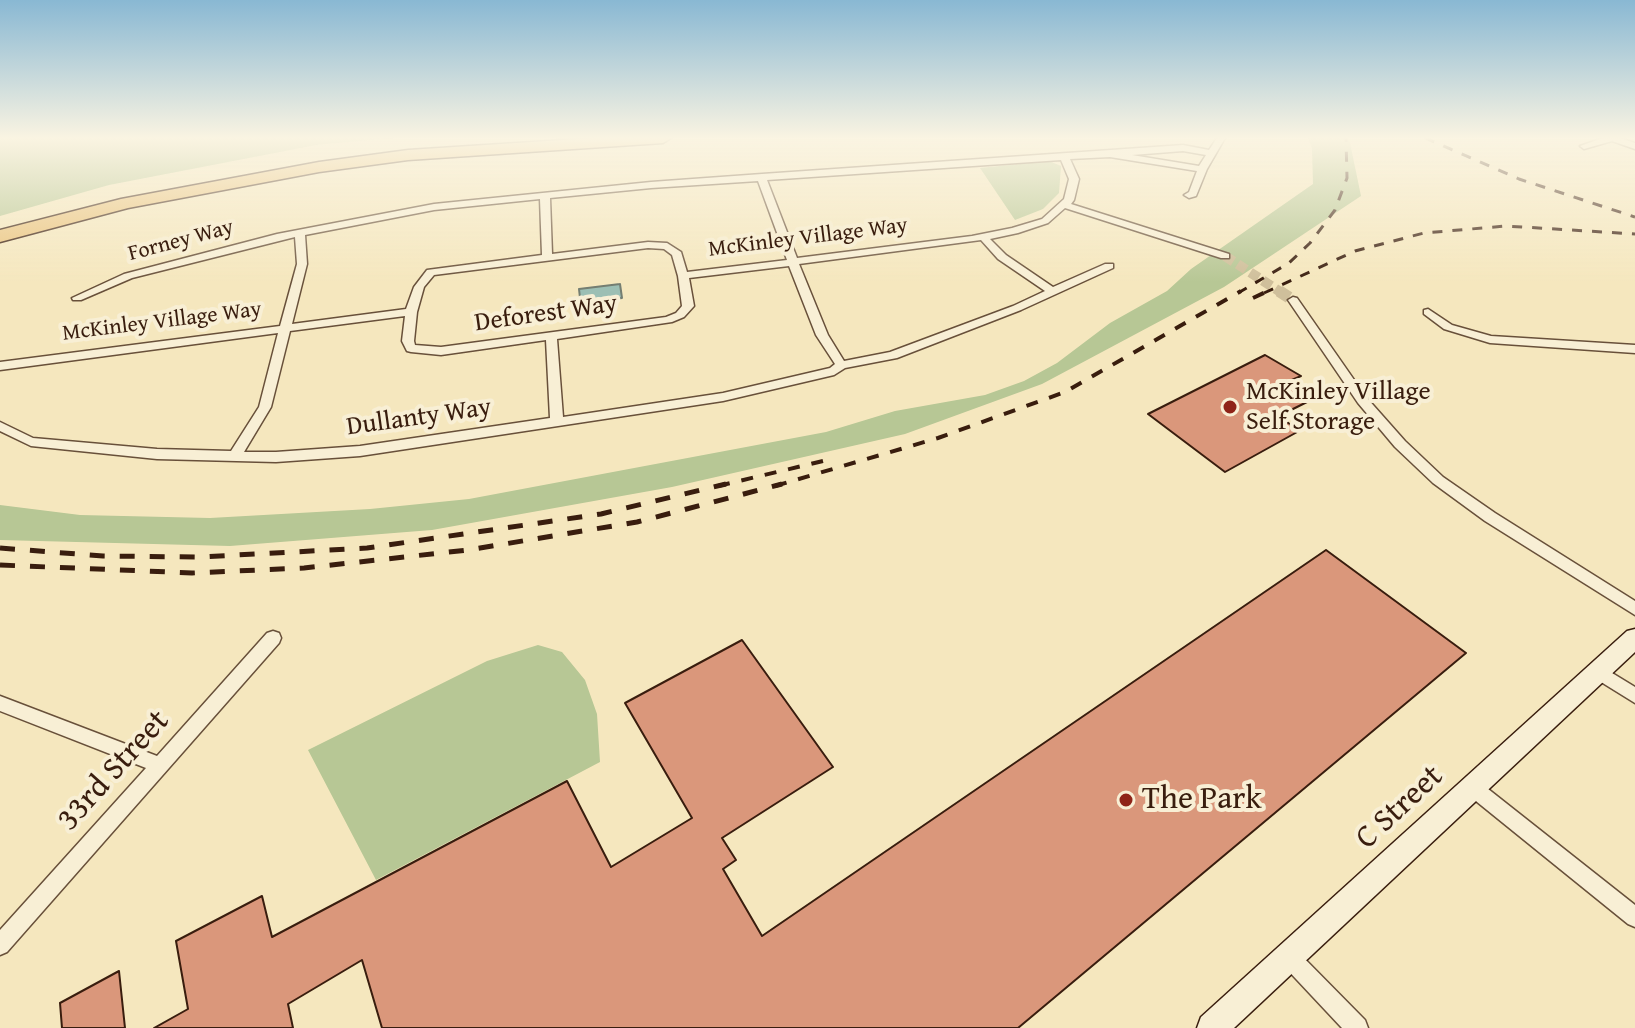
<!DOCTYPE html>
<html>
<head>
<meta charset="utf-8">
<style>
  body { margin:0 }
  canvas { display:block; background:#f5e7be }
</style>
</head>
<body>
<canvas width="1635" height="1028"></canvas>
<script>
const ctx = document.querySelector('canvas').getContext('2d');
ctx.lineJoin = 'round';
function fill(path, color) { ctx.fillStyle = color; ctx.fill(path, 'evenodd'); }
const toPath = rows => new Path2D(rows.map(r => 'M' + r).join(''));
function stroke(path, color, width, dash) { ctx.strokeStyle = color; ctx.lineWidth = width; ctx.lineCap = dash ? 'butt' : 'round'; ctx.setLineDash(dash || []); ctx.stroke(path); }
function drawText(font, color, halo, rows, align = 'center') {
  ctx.font = font + ' "Gentium Book Plus",serif'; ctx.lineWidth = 8; ctx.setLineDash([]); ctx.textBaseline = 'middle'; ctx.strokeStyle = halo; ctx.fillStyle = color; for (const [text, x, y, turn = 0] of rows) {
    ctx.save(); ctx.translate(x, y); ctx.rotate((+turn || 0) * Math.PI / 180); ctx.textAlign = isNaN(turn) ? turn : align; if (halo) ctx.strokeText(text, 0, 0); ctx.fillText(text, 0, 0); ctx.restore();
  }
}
fill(toPath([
  [0,138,394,138,316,145,109,185,0,216],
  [1308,138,1349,138,1361,196,1224,287,1042,384,905,434,672,487,432,530,230,546,0,540,0,505,80,515,210,518,370,509,469,499,826,432,895,411,985,395,1024,381,1057,363,1110,323,1167,291,1191,269,1313,184,1312,148],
  [1049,161,1061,166,1059,193,1043,209,1015,220,980,168],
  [538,645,562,652,585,680,597,714,600,762,376,880,308,750,487,661]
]), '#b7c795');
const water = toPath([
  [620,284,622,298,587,303,586,306,581,307,579,289,620,284]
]);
fill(water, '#9cbfb4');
stroke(water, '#747e72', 2);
const building = toPath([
  [1265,355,1301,376,1285,383,1313,399,1279,416,1299,431,1225,472,1148,414,1265,355],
  [1326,550,1466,653,1018,1028,382,1028,362,960,288,1004,293,1028,154,1028,188,1009,176,941,262,896,272,937,567,781,611,867,692,818,625,703,742,640,833,767,722,838,736,860,723,869,762,936,1326,550],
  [119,971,125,1028,62,1028,60,1003,119,971]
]);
fill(building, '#da977b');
stroke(building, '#391d0e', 2);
stroke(toPath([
  [1225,256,1282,293]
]), '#cfbf9b', 10, [10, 5]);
stroke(toPath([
  [1279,291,1293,300]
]), '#cfbf9b', 12, [12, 6]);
const street = toPath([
  [1217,138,1225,138,1207,169,1196,196,1189,198,1184,195,1189,192,1197,171,1110,157,1070,159,1079,179,1074,200,1071,204,1229,254,1229,258,1221,258,1065,208,1048,223,1018,233,990,239,1006,255,1053,287,1105,264,1113,264,1113,268,1021,310,897,358,845,368,834,375,723,401,360,456,276,462,157,459,31,446,0,431,0,422,33,438,157,449,231,451,259,407,278,333,0,370,0,362,280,326,297,264,295,237,132,278,81,300,73,300,72,298,124,274,277,234,434,204,651,182,762,174,1183,145,1209,150,1217,138],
  [1183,151,1206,155,1199,166,1132,155,1183,151],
  [1061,160,1069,179,1064,199,1042,219,1012,228,972,236,797,258,767,180,1061,160],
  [758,181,787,260,687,272,681,252,667,243,648,242,552,254,550,198,651,188,758,181],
  [540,199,542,255,427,270,414,287,406,309,292,324,307,264,305,235,434,210,540,199],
  [981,240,998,259,1045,291,1013,306,890,352,844,361,828,335,799,264,981,240],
  [648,248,664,249,672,255,678,276,682,306,676,313,666,317,441,347,415,345,414,341,417,312,424,287,434,275,648,248],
  [789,266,816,335,835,364,830,368,723,393,563,417,557,339,672,322,684,317,694,306,689,278,789,266],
  [405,316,402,341,407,351,411,352,441,355,546,340,550,418,360,446,276,452,244,452,271,407,290,331,405,316],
  [1603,138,1620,138,1635,143,1635,149,1612,141,1584,149,1580,146,1603,138],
  [1293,297,1297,298,1366,397,1405,441,1443,477,1495,513,1635,601,1635,615,1485,521,1433,483,1395,447,1358,403,1288,300,1293,297],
  [1428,309,1452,325,1491,336,1635,345,1635,353,1490,343,1444,329,1424,314,1424,310,1428,309],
  [273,631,279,633,281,638,279,643,7,952,0,955,0,930,146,768,0,711,0,696,157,756,267,633,273,631],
  [1599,665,1635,687,1635,703,1593,677,1591,672,1593,667,1599,665],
  [1472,779,1478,781,1635,905,1635,927,1628,924,1466,793,1463,787,1466,781,1472,779],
  [1289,947,1296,950,1365,1020,1368,1028,1342,1028,1282,964,1279,957,1282,950,1289,947]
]);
const secondary = toPath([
  [1635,629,1635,652,1234,1028,1197,1028,1201,1017,1627,631,1635,629]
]);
const highway = toPath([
  [593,138,671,138,663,143,408,160,319,172,128,208,0,242,0,230,121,199,319,162,408,150,593,138]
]);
stroke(street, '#68503a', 3);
stroke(secondary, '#391d0e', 3);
stroke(highway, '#391d0e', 3);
fill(street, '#f8efd5');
fill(secondary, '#f8efd5');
fill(highway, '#eac47f');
stroke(toPath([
  [1425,138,1519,179,1635,217],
  [1238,293,1289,263,1310,243,1335,210,1347,178,1346,138],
  [1264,293,1355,251,1424,233,1506,226,1635,234]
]), '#391d0e', 3, [10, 10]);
stroke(toPath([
  [1253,298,1268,291],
  [718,486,823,461],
  [775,486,938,438,1065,392,1241,291]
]), '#391d0e', 4, [12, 12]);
stroke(toPath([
  [0,548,103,556,200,557,367,548,601,514,726,484],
  [0,565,192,573,304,568,468,550,637,522,782,484]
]), '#391d0e', 5, [15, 15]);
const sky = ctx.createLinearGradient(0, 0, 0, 282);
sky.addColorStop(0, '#89b8d3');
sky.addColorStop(0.49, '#faf4e2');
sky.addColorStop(1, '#faf4e200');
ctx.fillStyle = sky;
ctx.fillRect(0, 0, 1635, 282);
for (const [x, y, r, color] of [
  [1230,407,8,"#8f2418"],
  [1126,800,8,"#8f2418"]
]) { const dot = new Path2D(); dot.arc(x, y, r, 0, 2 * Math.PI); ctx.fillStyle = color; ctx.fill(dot); stroke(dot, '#f8efd5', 3); }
drawText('22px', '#391d0e', '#f8efd5', [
  ["McKinley Village Way",808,238,-7],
  ["Forney Way",181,241,-15],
  ["McKinley Village Way",162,322,-7]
]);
drawText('26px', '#391d0e', '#f8efd5', [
  ["Deforest Way",546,314,-8],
  ["Dullanty Way",419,418,-8]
]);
drawText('26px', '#391d0e', '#f8efd5', [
  ["McKinley Village",1246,392],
  ["Self Storage",1246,422]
], 'left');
drawText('32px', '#391d0e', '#f8efd5', [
  ["33rd Street",114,771,-48],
  ["C Street",1400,808,-43]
]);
drawText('32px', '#391d0e', '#f8efd5', [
  ["The Park",1142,800]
], 'left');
</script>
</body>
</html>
